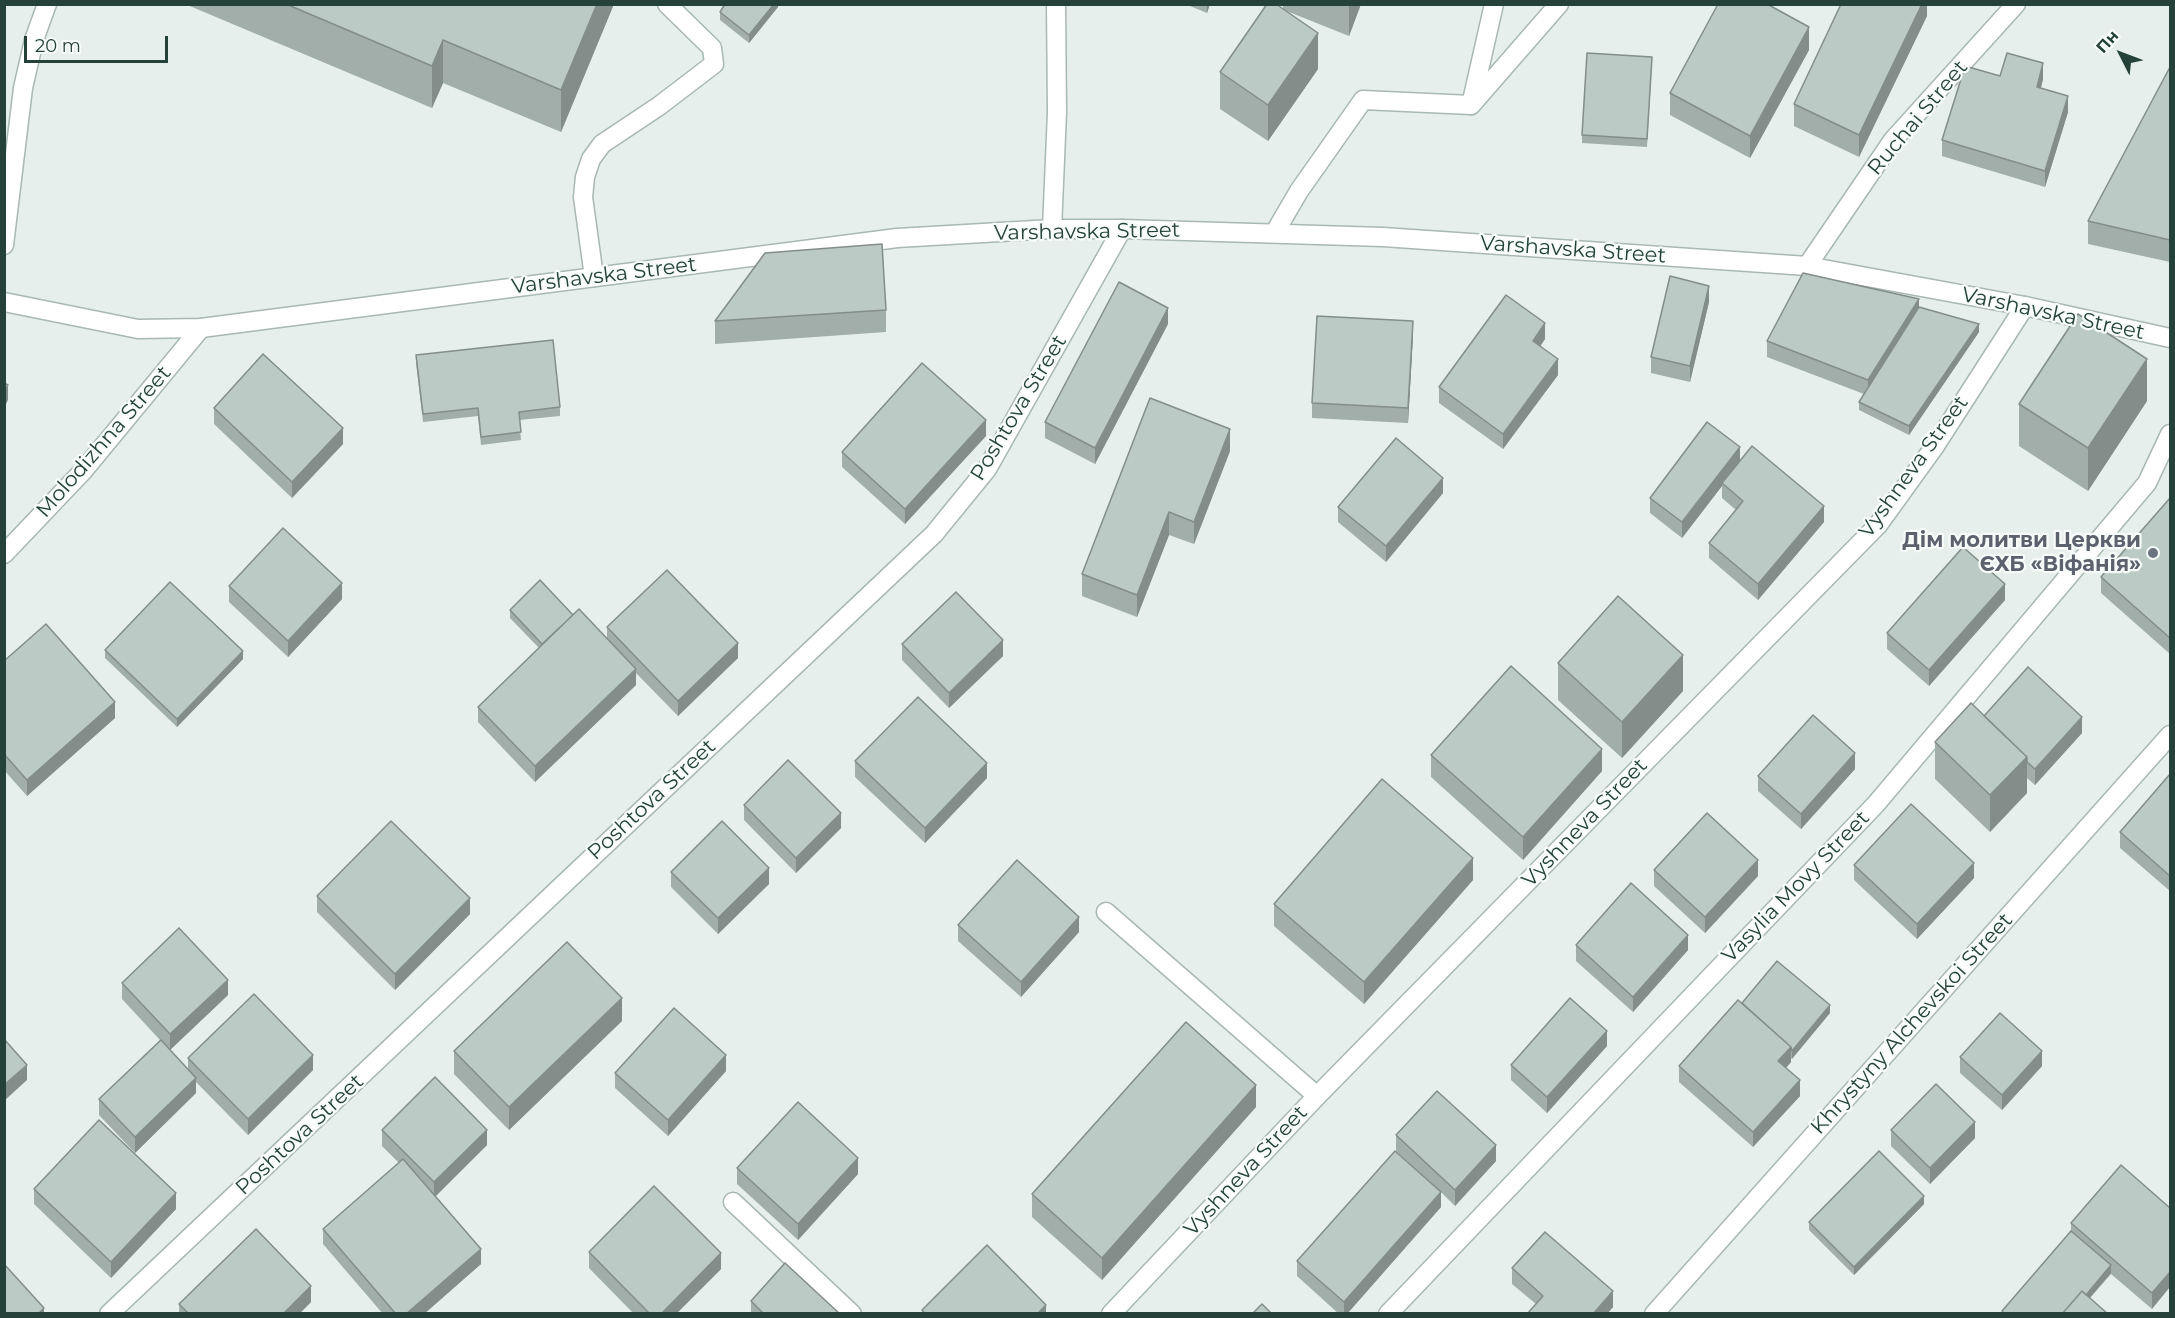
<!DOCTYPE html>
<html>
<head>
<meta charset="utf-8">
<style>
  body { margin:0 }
  #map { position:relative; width:2175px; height:1318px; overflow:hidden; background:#e6efeb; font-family:Montserrat,sans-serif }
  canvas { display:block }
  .frame { position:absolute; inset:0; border:6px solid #24423a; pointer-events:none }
  .north { position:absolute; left:2091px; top:24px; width:60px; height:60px; -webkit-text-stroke:4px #f7fbf9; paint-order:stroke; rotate:312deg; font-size:16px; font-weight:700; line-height:24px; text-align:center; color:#24423a }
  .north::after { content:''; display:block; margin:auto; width:21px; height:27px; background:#24423a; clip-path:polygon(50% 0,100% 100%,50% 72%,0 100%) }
  .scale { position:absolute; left:24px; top:36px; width:144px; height:27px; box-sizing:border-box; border:3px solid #24423a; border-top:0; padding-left:8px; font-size:18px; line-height:21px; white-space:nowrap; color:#24423a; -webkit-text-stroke:4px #f7fbf9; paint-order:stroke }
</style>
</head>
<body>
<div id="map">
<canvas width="2175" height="1318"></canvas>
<div class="frame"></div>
<div class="north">Пн</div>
<div class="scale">20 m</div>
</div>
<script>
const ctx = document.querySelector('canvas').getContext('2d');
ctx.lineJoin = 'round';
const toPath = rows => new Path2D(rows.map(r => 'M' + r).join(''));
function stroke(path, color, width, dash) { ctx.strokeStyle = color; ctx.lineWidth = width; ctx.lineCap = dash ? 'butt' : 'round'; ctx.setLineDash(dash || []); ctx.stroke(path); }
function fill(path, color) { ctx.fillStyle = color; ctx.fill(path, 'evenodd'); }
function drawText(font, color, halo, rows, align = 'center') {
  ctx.font = font + ' Montserrat,sans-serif'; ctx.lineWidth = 4.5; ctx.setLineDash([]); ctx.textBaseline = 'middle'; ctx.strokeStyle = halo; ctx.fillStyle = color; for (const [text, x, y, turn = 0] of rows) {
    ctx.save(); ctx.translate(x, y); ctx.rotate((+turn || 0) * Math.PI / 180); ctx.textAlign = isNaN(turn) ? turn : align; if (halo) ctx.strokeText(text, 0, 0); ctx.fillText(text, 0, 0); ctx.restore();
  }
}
const service = toPath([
  [1471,105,1494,4],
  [1052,229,1057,112,1056,4],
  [594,277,583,197,585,177,591,159,602,144,659,106,714,64,712,48,667,4],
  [1106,912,1317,1096],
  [733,1202,852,1314]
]);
const minor = toPath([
  [1275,232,1299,191,1363,100,1471,105,1559,4],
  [4,245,23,88,34,40,47,4],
  [1807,266,1893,140,2016,4],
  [4,554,83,471,201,328],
  [109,1314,934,534,987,469,1122,229],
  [1111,1314,1317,1096,1878,525,1935,446,2025,306],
  [1388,1314,1876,804,2147,483,2170,434],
  [1654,1314,2170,735]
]);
const tertiary = toPath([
  [4,302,138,329,201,328,897,238,1052,229,1122,229,1383,237,1807,266,2025,306,2170,338]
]);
stroke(service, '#a8b8b2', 21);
stroke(minor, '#a8b8b2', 21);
stroke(tertiary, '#a8b8b2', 21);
stroke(service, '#fff', 18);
stroke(minor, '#fff', 18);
stroke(tertiary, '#fff', 18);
fill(toPath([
  [185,4,614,4,561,132,443,83,432,108],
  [778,4,778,7,749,43,720,20,720,12],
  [1185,4,1210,4,1207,13],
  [1283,4,1361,4,1349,36,1284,10,1318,69,1268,141,1220,109,1220,72,1283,9],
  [1927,4,1927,16,1859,157,1794,126,1794,104],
  [1809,50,1750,158,1670,115,1670,93],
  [1652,65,1647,147,1582,143,1582,135],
  [2170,67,2170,262,2088,244,2088,221],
  [2000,76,2043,79,2041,88,2068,112,2045,187,1942,156,1942,140],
  [1709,302,1690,382,1651,373,1651,357],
  [1919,307,1979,332,1909,435,1859,410,1859,402,1864,394,1767,357,1767,341],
  [886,310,886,332,715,344,715,321],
  [1168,324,1095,464,1045,438,1045,422],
  [1413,336,1408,423,1312,418,1312,403],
  [1545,339,1540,346,1558,375,1503,449,1439,403,1439,387],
  [416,355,560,407,560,416,519,420,521,440,481,445,478,416,423,422,416,363],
  [2147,401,2088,491,2019,446,2019,404],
  [214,408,343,444,292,498,214,424],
  [986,436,905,524,842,467,842,452],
  [1230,451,1194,544,1169,535,1137,617,1082,596,1082,574],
  [1740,461,1824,522,1758,600,1709,558,1709,543,1736,510,1722,498,1722,486,1682,538,1650,513,1650,498],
  [1443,493,1386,562,1338,522,1338,507],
  [2170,498,2170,654,2101,593,2101,577],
  [229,586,342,599,288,657,229,602],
  [2005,600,1929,686,1887,649,1887,633],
  [510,610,573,615,607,638,607,627,738,658,678,716,636,673,636,685,535,782,478,722,478,707,539,648,510,618],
  [902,644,1003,656,949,708,902,660],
  [105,650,243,659,177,727,105,658],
  [4,661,115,718,27,796,4,770],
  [1558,663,1683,691,1622,758,1558,700],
  [1984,716,2082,733,2035,785,2027,778,2027,793,1990,832,1935,779,1935,742],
  [1431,755,1602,771,1523,860,1431,777],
  [855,761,987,778,925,843,855,777],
  [1855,769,1801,829,1758,791,1758,776],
  [2170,774,2170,891,2120,848,2120,832],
  [744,805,841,828,796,873,744,820],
  [1854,865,1974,878,1917,939,1854,880],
  [1654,870,1758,876,1705,933,1654,886],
  [671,872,769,884,718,934,671,887],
  [1473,880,1364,1004,1274,926,1274,904],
  [317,896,470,914,395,990,317,912],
  [958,925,1079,932,1021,997,958,941],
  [1576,945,1688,950,1633,1012,1576,961],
  [122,983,228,995,170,1050,188,1069,188,1058,313,1070,248,1135,196,1082,196,1093,135,1153,99,1115,99,1099,160,1040,122,999],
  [1742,1003,1830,1013,1791,1059,1791,1062,1786,1068,1800,1096,1753,1147,1679,1082,1679,1066],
  [622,1021,509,1130,454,1074,454,1051],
  [1607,1046,1547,1113,1511,1080,1511,1065],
  [1960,1057,2042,1066,2002,1110,1960,1073],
  [726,1071,668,1136,615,1088,615,1073],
  [1256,1107,1102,1280,1032,1217,1032,1194],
  [382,1130,487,1145,435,1196,481,1264,424,1314,383,1314,323,1244,323,1229,399,1163,382,1146],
  [1891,1130,1975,1138,1930,1184,1891,1146],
  [1396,1135,1496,1161,1455,1206,1441,1192,1441,1207,1347,1314,1339,1314,1297,1276,1297,1261,1424,1177,1396,1151],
  [737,1168,858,1174,798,1240,737,1184],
  [34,1189,176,1209,111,1278,34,1204],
  [1924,1204,1854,1275,1809,1230,1809,1222],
  [2170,1208,2152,1309,2111,1274,2090,1298,2108,1314,2002,1314,2002,1311,2071,1231,2071,1223],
  [589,1252,721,1269,676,1314,634,1314,589,1268],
  [1512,1268,1613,1307,1607,1314,1527,1314,1536,1304,1512,1284],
  [751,1301,840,1314,751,1314],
  [311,1302,299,1314,179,1314,179,1304]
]), '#a1aea9');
fill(toPath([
  [597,4,614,4,561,132,561,90],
  [774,4,778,4,778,7,749,43,749,35],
  [1207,4,1210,4,1207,13],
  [1349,4,1361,4,1349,36],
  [1922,4,1927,4,1927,16,1859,157,1859,135],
  [1809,27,1809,50,1750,158,1750,136],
  [1318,33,1318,69,1268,141,1268,105],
  [443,40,443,83,432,108,432,66],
  [2043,63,2043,79,2037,103,2037,87],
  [2068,96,2068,112,2045,187,2045,171],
  [1709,286,1709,302,1690,382,1690,366],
  [1919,299,1919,315,1868,396,1868,380],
  [1168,308,1168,324,1095,464,1095,448],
  [1413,321,1413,336,1408,423,1408,408],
  [1545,323,1545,339,1533,357,1533,341],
  [1979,324,1979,332,1909,435,1909,426],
  [1558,359,1558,375,1503,449,1503,434],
  [2147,359,2147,401,2088,491,2088,448],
  [8,385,8,400,4,408,4,392],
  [986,420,986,436,905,524,905,509],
  [343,428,343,444,292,498,292,482],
  [1230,429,1230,451,1194,544,1194,522],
  [1740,447,1740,463,1722,483,1722,486,1682,538,1682,522],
  [1443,478,1443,493,1386,562,1386,546],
  [1824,506,1824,522,1758,600,1758,584],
  [1169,512,1169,535,1137,617,1137,595],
  [342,583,342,599,288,657,288,641],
  [2005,584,2005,600,1929,686,1929,670],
  [1003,640,1003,656,949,708,949,693],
  [738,643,738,658,678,716,678,701],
  [243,651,243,659,177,727,177,719],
  [1683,655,1683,691,1622,758,1622,722],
  [636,669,636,685,535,782,535,766],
  [115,702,115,718,27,796,27,780],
  [2082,717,2082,733,2035,785,2035,769],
  [1602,749,1602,771,1523,860,1523,837],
  [1855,753,1855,769,1801,829,1801,814],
  [2027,757,2027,793,1990,832,1990,795],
  [987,763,987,778,925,843,925,828],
  [841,813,841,828,796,873,796,858],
  [1473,858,1473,880,1364,1004,1364,982],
  [1758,860,1758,876,1705,933,1705,917],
  [1974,863,1974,878,1917,939,1917,924],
  [769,868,769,884,718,934,718,918],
  [470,898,470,914,395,990,395,974],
  [1079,917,1079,932,1021,997,1021,982],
  [1688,935,1688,950,1633,1012,1633,997],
  [228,980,228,995,170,1050,170,1034],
  [622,998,622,1021,509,1130,509,1107],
  [1830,1005,1830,1013,1792,1059,1792,1051],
  [1607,1031,1607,1046,1547,1113,1547,1097],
  [1791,1047,1791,1062,1778,1077,1778,1061],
  [2042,1051,2042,1066,2002,1110,2002,1095],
  [313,1055,313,1070,248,1135,248,1119],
  [726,1055,726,1071,668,1136,668,1120],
  [27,1065,27,1080,4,1101,4,1085],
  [196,1078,196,1093,135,1153,135,1137],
  [1800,1080,1800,1096,1753,1147,1753,1132],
  [1256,1085,1256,1107,1102,1280,1102,1258],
  [1975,1122,1975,1138,1930,1184,1930,1168],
  [487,1130,487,1145,434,1198,434,1182],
  [1496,1145,1496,1161,1455,1206,1455,1190],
  [858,1158,858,1174,798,1240,798,1224],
  [1441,1192,1441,1207,1347,1314,1344,1314,1344,1302],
  [176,1193,176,1209,111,1278,111,1262],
  [1924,1196,1924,1204,1854,1275,1854,1267],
  [481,1249,481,1264,424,1314,406,1314],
  [721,1253,721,1269,676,1314,661,1314],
  [2111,1265,2111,1273,2076,1314,2069,1314],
  [2170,1272,2170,1287,2152,1309,2152,1293],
  [311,1286,311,1302,299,1314,283,1314],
  [1613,1291,1613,1307,1607,1314,1593,1314],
  [1046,1305,1046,1314,1037,1314],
  [44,1308,44,1314,38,1314]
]), '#838d89');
const building = toPath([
  [286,4,597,4,561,90,443,40,432,66,286,4],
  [725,4,774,4,749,35,720,12,725,4],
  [1267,4,1276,4,1318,33,1268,105,1220,72,1267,4],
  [1718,4,1767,4,1809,27,1750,136,1670,93,1718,4],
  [1841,4,1922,4,1859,135,1794,104,1841,4],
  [1587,53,1652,57,1647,139,1582,135,1587,53],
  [2007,53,2043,63,2037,87,2068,96,2045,171,1942,140,1965,66,2000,76,2007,53],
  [2170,67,2170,240,2088,221,2170,67],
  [882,244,886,310,715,321,765,253,882,244],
  [1803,273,1919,299,1868,380,1767,341,1803,273],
  [1670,276,1709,286,1690,366,1651,357,1670,276],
  [1119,282,1168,308,1095,448,1045,422,1119,282],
  [1506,295,1545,323,1533,341,1558,359,1503,434,1439,387,1506,295],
  [1919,307,1979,324,1909,426,1859,402,1919,307],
  [2078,314,2147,359,2088,448,2019,404,2078,314],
  [1317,316,1413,321,1408,408,1312,403,1317,316],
  [553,340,560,407,519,412,521,432,481,437,478,408,423,414,416,355,553,340],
  [263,354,343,428,292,482,214,408,263,354],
  [922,363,986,420,905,509,842,452,922,363],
  [4,383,8,385,4,392,4,383],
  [1150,398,1230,429,1194,522,1169,512,1137,595,1082,574,1150,398],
  [1707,422,1740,447,1682,522,1650,498,1707,422],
  [1396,438,1443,478,1386,546,1338,507,1396,438],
  [1752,446,1824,506,1758,584,1709,543,1743,501,1722,483,1752,446],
  [2170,498,2170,638,2101,577,2170,498],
  [283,528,342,583,288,641,229,586,283,528],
  [1963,547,2005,584,1929,670,1887,633,1963,547],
  [667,570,738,643,678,701,607,627,667,570],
  [540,580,573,615,542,644,510,610,540,580],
  [170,582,243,651,177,719,105,650,170,582],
  [956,592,1003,640,949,693,902,644,956,592],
  [1618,596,1683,655,1622,722,1558,663,1618,596],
  [579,609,636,669,535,766,478,707,579,609],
  [46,624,115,702,27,780,4,754,4,661,46,624],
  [1511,666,1602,749,1523,837,1431,755,1511,666],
  [2028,667,2082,717,2035,769,2027,762,2027,757,1984,716,2028,667],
  [918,697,987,763,925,828,855,761,918,697],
  [1971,703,2027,757,1990,795,1935,742,1971,703],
  [1813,715,1855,753,1801,814,1758,776,1813,715],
  [788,760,841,813,796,858,744,805,788,760],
  [2170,774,2170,876,2120,832,2170,774],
  [1382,779,1473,858,1364,982,1274,904,1382,779],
  [1911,804,1974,863,1917,924,1854,865,1911,804],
  [1707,813,1758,860,1705,917,1654,870,1707,813],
  [391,821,470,898,395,974,317,896,391,821],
  [722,821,769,868,718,918,671,872,722,821],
  [1017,860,1079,917,1021,982,958,925,1017,860],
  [1631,883,1688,935,1633,997,1576,945,1631,883],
  [179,928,228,980,170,1034,122,983,179,928],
  [567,942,622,998,509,1107,454,1051,567,942],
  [1777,961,1830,1005,1792,1051,1791,1047,1742,1003,1777,961],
  [254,994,313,1055,248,1119,188,1058,254,994],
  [1570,998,1607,1031,1547,1097,1511,1065,1570,998],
  [1738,1000,1791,1047,1778,1061,1800,1080,1753,1132,1679,1066,1738,1000],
  [674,1008,726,1055,668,1120,615,1073,674,1008],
  [2000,1013,2042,1051,2002,1095,1960,1057,2000,1013],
  [1186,1022,1256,1085,1102,1258,1032,1194,1186,1022],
  [4,1039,27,1065,4,1085,4,1039],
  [161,1040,196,1078,135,1137,99,1099,161,1040],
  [435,1077,487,1130,434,1182,382,1130,435,1077],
  [1936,1084,1975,1122,1930,1168,1891,1130,1936,1084],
  [1437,1091,1496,1145,1455,1190,1396,1135,1437,1091],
  [798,1102,858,1158,798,1224,737,1168,798,1102],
  [99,1120,176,1193,111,1262,34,1189,99,1120],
  [1395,1151,1441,1192,1344,1302,1297,1261,1395,1151],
  [1879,1151,1924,1196,1854,1267,1809,1222,1879,1151],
  [403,1159,481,1249,406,1314,396,1314,323,1229,403,1159],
  [2121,1165,2170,1208,2170,1272,2152,1293,2071,1223,2121,1165],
  [654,1186,721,1253,661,1314,650,1314,589,1252,654,1186],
  [256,1229,311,1286,283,1314,189,1314,179,1304,256,1229],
  [2071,1231,2111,1265,2086,1295,2082,1291,2062,1314,2005,1314,2002,1311,2071,1231],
  [1545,1232,1613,1291,1593,1314,1527,1314,1543,1296,1512,1268,1545,1232],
  [987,1245,1046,1305,1037,1314,925,1314,922,1310,987,1245],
  [785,1263,840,1314,764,1314,751,1301,785,1263],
  [4,1264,44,1308,38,1314,4,1314,4,1264],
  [2082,1291,2108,1314,2062,1314,2082,1291],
  [1262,1304,1272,1314,1252,1314,1262,1304]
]);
fill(building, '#bbcac4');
stroke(building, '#838d89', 1.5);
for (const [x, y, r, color] of [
  [2153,553,6,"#6b7280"]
]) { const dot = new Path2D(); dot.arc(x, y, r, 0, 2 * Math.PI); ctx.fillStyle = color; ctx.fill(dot); stroke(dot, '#f7fbf9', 2); }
drawText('21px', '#24423a', '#f7fbf9', [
  ["Ruchai Street",1918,118,-50],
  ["Varshavska Street",1087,232,-1],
  ["Varshavska Street",1573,250,4],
  ["Varshavska Street",604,276,-7],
  ["Varshavska Street",2053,314,12],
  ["Poshtova Street",1019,408,-59],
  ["Molodizhna Street",104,442,-49],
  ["Vyshneva Street",1914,467,-54],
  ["Poshtova Street",652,800,-43],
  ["Vyshneva Street",1585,823,-46],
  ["Vasylia Movy Street",1796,887,-46],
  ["Khrystyny Alchevskoi Street",1912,1024,-48],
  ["Poshtova Street",300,1135,-43],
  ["Vyshneva Street",1246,1171,-47]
]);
drawText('bold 21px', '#5b616d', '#f7fbf9', [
  ["Дім молитви Церкви",2141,541],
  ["ЄХБ «Віфанія»",2141,565]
], 'right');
</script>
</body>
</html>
